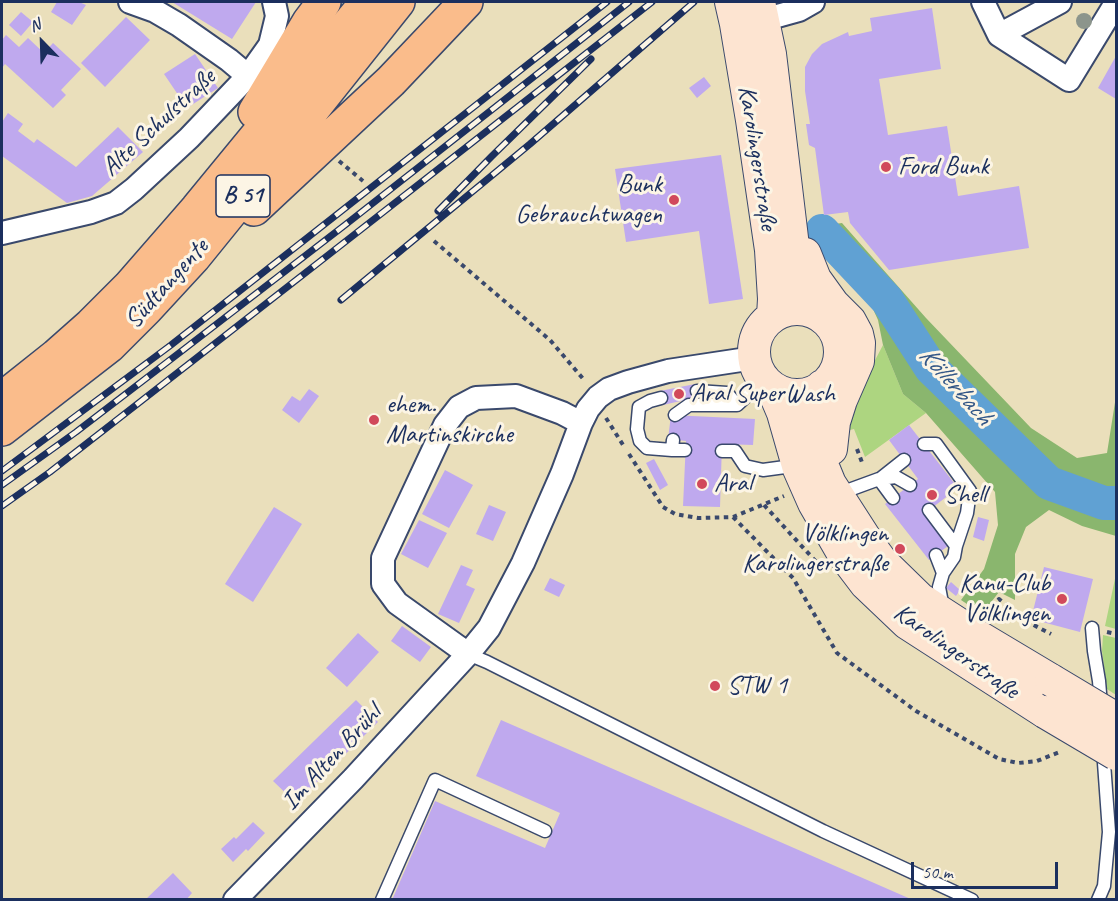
<!DOCTYPE html>
<html>
<head>
<meta charset="utf-8">
<style>
  body { margin:0 }
  #map { position:relative; width:1118px; height:901px; overflow:hidden; background:#eadfbb; font-family:Caveat,sans-serif }
  canvas { display:block }
  .frame { position:absolute; inset:0; border:3px solid #1b2f5e; pointer-events:none }
  .north { position:absolute; left:12px; top:12px; width:60px; height:60px; -webkit-text-stroke:4px #fcf5e5; paint-order:stroke; rotate:337deg; font-size:16px; font-weight:700; line-height:24px; text-align:center; color:#1b2f5e }
  .north::after { content:''; display:block; margin:auto; width:21px; height:27px; background:#1b2f5e; clip-path:polygon(50% 0,100% 100%,50% 72%,0 100%) }
  .scale { position:absolute; left:911px; top:862px; width:147px; height:27px; box-sizing:border-box; border:3px solid #1b2f5e; border-top:0; padding-left:8px; font-size:18px; line-height:21px; white-space:nowrap; color:#1b2f5e; -webkit-text-stroke:4px #fcf5e5; paint-order:stroke }
</style>
</head>
<body>
<div id="map">
<canvas width="1118" height="901"></canvas>
<div class="frame"></div>
<div class="north">N</div>
<div class="scale">50 m</div>
</div>
<script>
const ctx = document.querySelector('canvas').getContext('2d');
ctx.lineJoin = 'round';
function fill(path, color) { ctx.fillStyle = color; ctx.fill(path, 'evenodd'); }
const toPath = rows => new Path2D(rows.map(r => 'M' + r).join(''));
function stroke(path, color, width, dash) { ctx.strokeStyle = color; ctx.lineWidth = width; ctx.lineCap = dash ? 'butt' : 'round'; ctx.setLineDash(dash || []); ctx.stroke(path); }
function drawText(font, color, halo, rows, align = 'center') {
  ctx.font = font + ' Caveat,sans-serif'; ctx.lineWidth = 6; ctx.setLineDash([]); ctx.textBaseline = 'middle'; ctx.strokeStyle = halo; ctx.fillStyle = color; for (const [text, x, y, turn = 0] of rows) {
    ctx.save(); ctx.translate(x, y); ctx.rotate((+turn || 0) * Math.PI / 180); ctx.textAlign = isNaN(turn) ? turn : align; if (halo) ctx.strokeText(text, 0, 0); ctx.fillText(text, 0, 0); ctx.restore();
  }
}
fill(toPath([
  [883,345,903,394,926,413,865,457,854,429,846,431,860,389],
  [1116,574,1116,629,1105,626],
  [1103,635,1116,638,1116,695,1107,689,1102,651]
]), '#add580');
fill(toPath([
  [842,223,926,318,1031,428,1077,458,1107,453,1116,396,1116,536,1082,526,1049,510,1026,527,1015,554,1015,600,999,592,982,614,961,600,984,569,998,525,995,492,926,413,903,394,883,345,878,320,868,298,823,251,820,226]
]), '#8ab66e');
stroke(toPath([
  [822,231,887,300,931,368,1049,483,1104,503,1116,503]
]), '#60a1d3', 34);
fill(toPath([
  [57,2,79,2,86,5,72,25,51,12],
  [172,2,256,2,232,39],
  [932,8,941,69,879,79,888,135,947,126,958,196,1019,186,1029,248,889,270,850,223,848,212,824,215,815,148,809,145,806,124,810,124,805,91,805,67,812,54,822,44,848,32,849,36,872,31,870,18],
  [21,12,33,22,21,36,9,25],
  [126,17,150,40,105,87,81,63],
  [6,35,19,47,28,38,44,53,53,43,81,69,61,90,66,95,53,108,5,64,2,68,2,40],
  [195,54,218,88,187,108,164,74],
  [1116,56,1116,99,1098,88],
  [704,77,711,86,697,98,689,88],
  [8,113,23,124,18,131,34,143,37,139,76,167,118,127,143,152,92,196,67,203,2,156,2,122],
  [721,155,743,299,709,304,699,231,626,242,615,169],
  [695,384,698,397,663,405,660,391],
  [309,389,319,396,299,423,282,410,292,396,300,401],
  [671,415,755,419,753,445,722,444,720,507,683,506,686,441,668,439],
  [909,425,958,488,924,514,948,546,929,560,885,504,918,479,889,440],
  [654,459,668,485,660,490,646,463],
  [445,470,473,485,449,528,422,514],
  [489,505,506,512,493,541,476,534],
  [274,507,302,524,253,602,225,584],
  [978,517,989,520,984,541,973,537],
  [419,520,447,533,428,568,401,554],
  [461,565,473,570,466,585,475,589,459,623,438,614],
  [1044,567,1093,579,1080,632,1031,619],
  [550,578,565,585,559,597,544,590],
  [951,582,960,590,956,596,946,588],
  [402,626,431,647,420,662,391,641],
  [358,633,379,652,347,687,326,668],
  [356,700,378,722,296,803,273,781],
  [501,720,913,900,392,900,435,801,545,848,560,813,476,776],
  [253,822,265,833,248,851,246,849,233,862,221,849,234,837,236,839],
  [173,873,192,893,186,900,145,900]
]), '#bfa9ee');
const lane = toPath([
  [697,391,727,393,737,405],
  [661,398,650,401,639,407,637,429,640,441,647,448,672,450],
  [675,415,689,405,737,405,764,380],
  [673,440,672,450,685,450],
  [924,444,936,444,970,491,967,513,956,546],
  [722,451,735,451,745,466,763,470,785,467,798,469],
  [879,479,896,477,910,485],
  [880,479,904,460],
  [838,494,879,479,893,498],
  [929,510,956,546,954,557,943,573],
  [936,555,943,573,939,587,942,603,946,606],
  [1092,628,1094,651,1099,681,1101,705],
  [468,654,487,662,823,831,972,900],
  [382,900,435,780,545,831],
  [1098,900,1104,886,1109,832,1103,749]
]);
const street = toPath([
  [130,2,155,11,179,25,229,60,248,76],
  [983,2,999,35,1069,80,1116,3],
  [763,20,799,10,813,2],
  [999,35,1060,2],
  [2,233,91,212,116,203,134,189,189,138,248,76,270,45,277,16,274,2],
  [468,654,397,603,383,584,383,558,445,425,459,407,476,398,516,396,562,413,581,423],
  [235,900,353,779,468,654,489,628,523,563,562,474,581,423,588,409,598,397,609,389,628,382,668,371,754,358]
]);
const secondary = toPath([
  [731,2,736,24,752,120,771,250,774,299,773,316],
  [759,2,770,54,797,280,808,310],
  [805,254,815,279,833,304,850,321,857,334,859,343,858,361,841,400,834,422,831,449],
  '754 352a43 43 0 1 1 86 0a43 43 0 1 1-86 0Z',
  [822,386,818,400,813,421,813,434,814,445,830,484,868,543,882,562,920,599,974,634,1051,680],
  [772,387,783,413,799,469,814,503,844,555,866,584,907,623,1045,712]
]);
const primary = toPath([
  [255,112,309,22,324,2],
  [254,209,391,81,466,2],
  [2,399,56,356,91,325,129,287,197,209,367,2],
  [2,429,109,346,146,309,194,257,254,183,398,2]
]);
stroke(lane, '#3a496c', 15);
stroke(street, '#3a496c', 26);
stroke(secondary, '#3a496c', 34);
stroke(primary, '#3a496c', 36);
stroke(toPath([
  [339,161,363,181],
  [434,241,550,340,585,381],
  [606,418,625,448],
  [857,449,863,465],
  [629,454,663,507,675,514,698,518,733,517,784,496],
  [764,505,820,566],
  [733,517,793,578,837,653,916,711,999,759,1018,763,1037,761,1062,751],
  [988,615,999,599,1024,620,1051,634],
  [1107,632,1116,634]
]), '#3a496c', 4, [4.5, 4.5]);
stroke(lane, '#fff', 12);
stroke(street, '#fff', 22);
stroke(secondary, '#fde4d1', 32);
stroke(primary, '#fabc8b', 33);
const rail = toPath([
  [438,211,492,156,591,59],
  [341,300,530,144,694,2],
  [2,471,171,345,607,2],
  [2,485,76,432,183,350,345,225,629,2],
  [2,506,50,472,190,363,652,2]
]);
stroke(rail, '#1b2f5e', 7);
stroke(rail, '#fcf5e5', 4.5, [14]);
const secondaryBridge = toPath([
  [1051,680,1116,719],
  [1045,712,1116,754]
]);
stroke(secondaryBridge, '#3a496c', 34, []);
stroke(secondaryBridge, '#fde4d1', 32);
ctx.fillStyle = '#8c958c';
for (const [x, y] of [
  [1084,21]
]) { ctx.beginPath(); ctx.arc(x, y, 8, 0, 2 * Math.PI); ctx.fill(); }
for (const [x, y, r, color] of [
  [886,167,6,"#d1495b"],
  [674,200,6,"#d1495b"],
  [679,394,6,"#d1495b"],
  [374,420,6,"#d1495b"],
  [702,484,6,"#d1495b"],
  [932,495,6,"#d1495b"],
  [900,549,6,"#d1495b"],
  [1062,599,6,"#d1495b"],
  [715,686,6,"#d1495b"]
]) { const dot = new Path2D(); dot.arc(x, y, r, 0, 2 * Math.PI); ctx.fillStyle = color; ctx.fill(dot); stroke(dot, '#fcf5e5', 2); }
for (const [x, y, w] of [
  [243,196,54]
]) { const box = new Path2D(); box.roundRect(x - w / 2, y - 21, w, 42, 4.5); ctx.fillStyle = '#fcf5e5'; ctx.fill(box); stroke(box, '#1b2f5e', 1.5); }
drawText('bold 24px', '#1b2f5e', null, [
  ["B 51",243,196]
]);
drawText('26px', '#1b2f5e', '#fcf5e5', [
  ["Alte Schulstraße",159,123,-43],
  ["Karolingerstraße",757,158,81],
  ["Südtangente",167,284,-48],
  ["Karolingerstraße",956,652,35],
  ["Im Alten Brühl",332,758,-47]
]);
drawText('26px', '#1b2f5e', '#fcf5e5', [
  ["Ford Bunk",898,167],
  ["Bunk",662,185,"right"],
  ["Gebrauchtwagen",662,215,"right"],
  ["Aral SuperWash",691,394],
  ["ehem.",386,405],
  ["Martinskirche",386,435],
  ["Aral",714,484],
  ["Shell",944,495],
  ["Völklingen",888,534,"right"],
  ["Karolingerstraße",888,564,"right"],
  ["Kanu-Club",1050,584,"right"],
  ["Völklingen",1050,614,"right"],
  ["STW 1",727,686]
], 'left');
drawText('italic 27px', '#335787', '#fcf5e5', [
  ["Köllerbach",955,386,48]
]);
</script>
</body>
</html>
